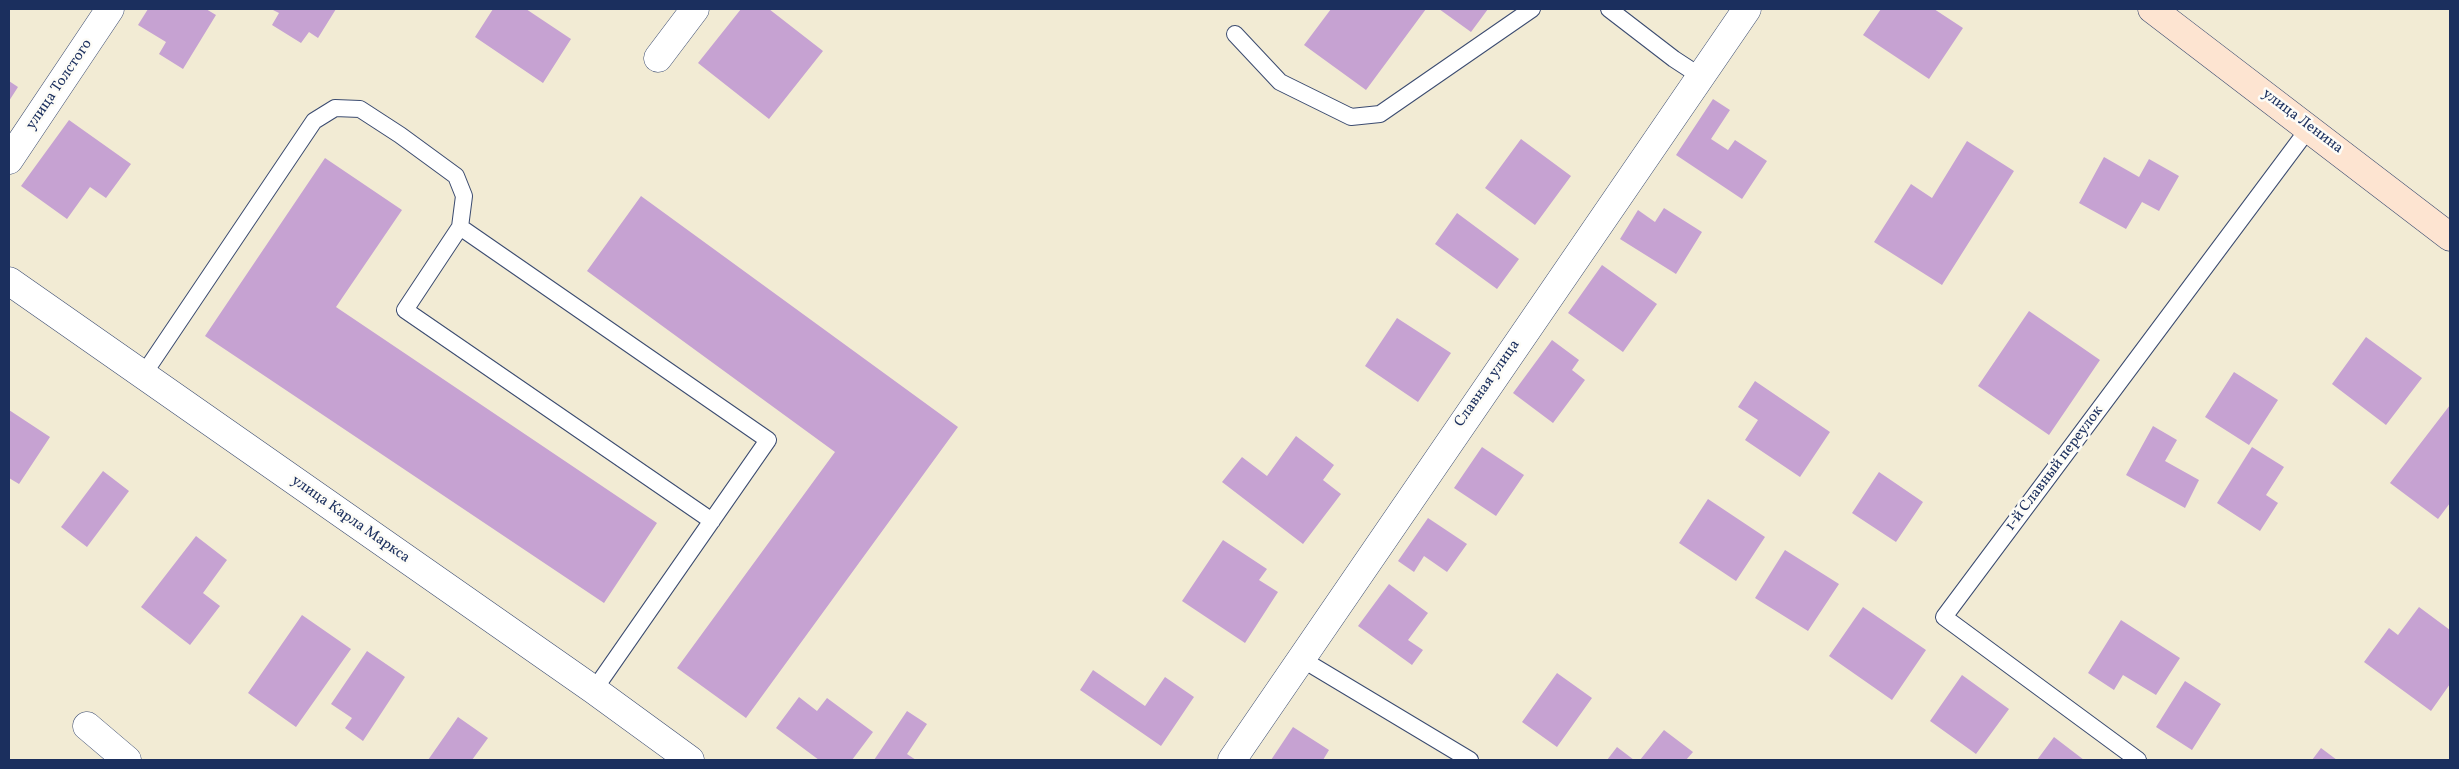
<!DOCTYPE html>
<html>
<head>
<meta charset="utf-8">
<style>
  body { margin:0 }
  #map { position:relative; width:2459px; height:769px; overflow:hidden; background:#f2ebd4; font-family:Vollkorn,serif }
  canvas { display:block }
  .frame { position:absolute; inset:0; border:10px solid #1b2f5e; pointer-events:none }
</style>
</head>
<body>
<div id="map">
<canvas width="2459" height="769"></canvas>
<div class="frame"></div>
</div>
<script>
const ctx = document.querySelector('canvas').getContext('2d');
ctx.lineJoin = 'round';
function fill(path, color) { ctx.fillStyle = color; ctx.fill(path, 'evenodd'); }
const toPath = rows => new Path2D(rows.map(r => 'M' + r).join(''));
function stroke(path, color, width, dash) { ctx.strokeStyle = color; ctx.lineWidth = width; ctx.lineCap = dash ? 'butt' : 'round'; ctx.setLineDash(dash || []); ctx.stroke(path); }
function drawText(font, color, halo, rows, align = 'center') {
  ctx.font = font + ' Vollkorn,serif'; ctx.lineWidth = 5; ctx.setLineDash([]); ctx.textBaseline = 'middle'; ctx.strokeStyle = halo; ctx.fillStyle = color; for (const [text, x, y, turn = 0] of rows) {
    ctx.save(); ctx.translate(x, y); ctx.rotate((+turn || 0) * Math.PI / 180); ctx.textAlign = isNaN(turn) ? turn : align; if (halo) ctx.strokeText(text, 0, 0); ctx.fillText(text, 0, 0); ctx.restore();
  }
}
fill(toPath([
  [148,9,206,9,216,15,183,69,159,54,166,42,138,25],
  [271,9,336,9,318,38,309,32,301,43,272,25,279,13],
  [493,9,526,9,571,39,543,83,475,37],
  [741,9,769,9,823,51,769,119,698,63],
  [1331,9,1426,9,1366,90,1304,45],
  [1439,9,1488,9,1471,32],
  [1881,9,1934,9,1963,28,1929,79,1863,35],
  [9,81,18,87,9,101],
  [1713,99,1730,110,1711,139,1728,150,1735,140,1767,161,1742,199,1676,155],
  [69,120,131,164,106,198,90,187,67,219,21,186],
  [1521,139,1571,176,1535,225,1485,188],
  [1967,141,2014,171,1942,285,1874,242,1911,184,1932,198],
  [2104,157,2139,177,2149,159,2179,176,2159,211,2142,202,2126,229,2079,203],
  [325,158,402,210,336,307,657,523,604,603,205,336],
  [641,196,958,427,746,718,677,668,835,452,587,271],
  [1664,208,1702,232,1676,274,1620,239,1638,210,1655,222],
  [1457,213,1519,259,1497,289,1435,244],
  [1602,265,1657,304,1623,352,1568,313],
  [2029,311,2100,360,2049,435,1978,386],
  [1397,318,1451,353,1418,402,1365,366],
  [2366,337,2422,378,2386,425,2332,384],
  [1552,340,1579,360,1572,370,1585,380,1553,423,1513,393],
  [2234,372,2278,400,2249,445,2205,417],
  [1755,381,1830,432,1800,477,1745,440,1758,420,1738,407],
  [2450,405,2450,503,2438,519,2390,483],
  [9,410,50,437,19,484,9,478],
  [2153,426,2177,440,2165,461,2199,480,2185,508,2126,475],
  [1296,436,1334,465,1323,480,1341,494,1303,544,1222,482,1242,457,1267,476],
  [1482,447,1524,475,1496,516,1454,488],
  [2252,447,2284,467,2266,495,2278,503,2260,531,2217,503],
  [103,471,129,491,87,547,61,527],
  [1879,472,1923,502,1896,542,1852,513],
  [1708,499,1765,537,1736,581,1679,543],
  [1428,518,1467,544,1447,572,1424,556,1414,572,1398,561],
  [196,536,227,560,203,593,220,606,190,645,141,607],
  [1223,540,1267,569,1259,580,1278,592,1245,643,1182,601],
  [1785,550,1839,584,1808,631,1755,598],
  [1389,584,1428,613,1408,640,1423,650,1412,665,1358,626],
  [1863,607,1926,650,1892,700,1829,656],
  [2419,607,2450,630,2450,684,2431,711,2364,662,2389,628,2398,635],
  [302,615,351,649,296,727,248,693],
  [2121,620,2180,658,2156,695,2123,675,2114,690,2088,673],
  [367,651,405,677,363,741,345,728,352,718,331,704],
  [1093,670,1145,706,1165,677,1194,697,1161,746,1080,690],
  [1557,673,1592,698,1557,747,1522,722],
  [1962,675,2009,709,1976,754,1930,721],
  [2185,681,2221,704,2192,750,2156,727],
  [799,697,817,711,827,698,873,732,852,760,819,760,776,728],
  [907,711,927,724,907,754,916,760,874,760],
  [458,717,488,738,472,760,428,760],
  [1293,727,1329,750,1323,760,1271,760],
  [1664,730,1693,752,1686,760,1640,760],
  [2054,737,2084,760,2037,760],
  [1617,747,1634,760,1607,760],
  [2321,748,2337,760,2312,760]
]), '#c6a2d2');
const service = toPath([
  [1609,9,1674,59,1700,76],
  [1235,34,1280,82,1351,117,1380,114,1532,9],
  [460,227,405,310,712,521],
  [143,375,314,121,335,108,360,109,400,135,456,176,464,196,460,227,768,440,594,690],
  [1300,658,1470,760],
  [2138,760,1944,617,2309,128]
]);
const minor = toPath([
  [658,58,695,9],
  [9,160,110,9],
  [9,281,594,690,690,760],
  [87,726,127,760],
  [1232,760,1747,9]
]);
const secondary = toPath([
  [2152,9,2450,237]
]);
stroke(service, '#3b4b70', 18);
stroke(minor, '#3b4b70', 29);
stroke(secondary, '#3b4b70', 29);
stroke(service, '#fff', 16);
stroke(minor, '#fff', 28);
stroke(secondary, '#fde4d1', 28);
drawText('15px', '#1b2f5e', '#fdfcf7', [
  ["улица Толстого",60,85,-56],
  ["улица Ленина",2302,122,37],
  ["Славная улица",1488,384,-55],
  ["1-й Славный переулок",2055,469,-53],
  ["улица Карла Маркса",350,520,35]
]);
</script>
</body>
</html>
